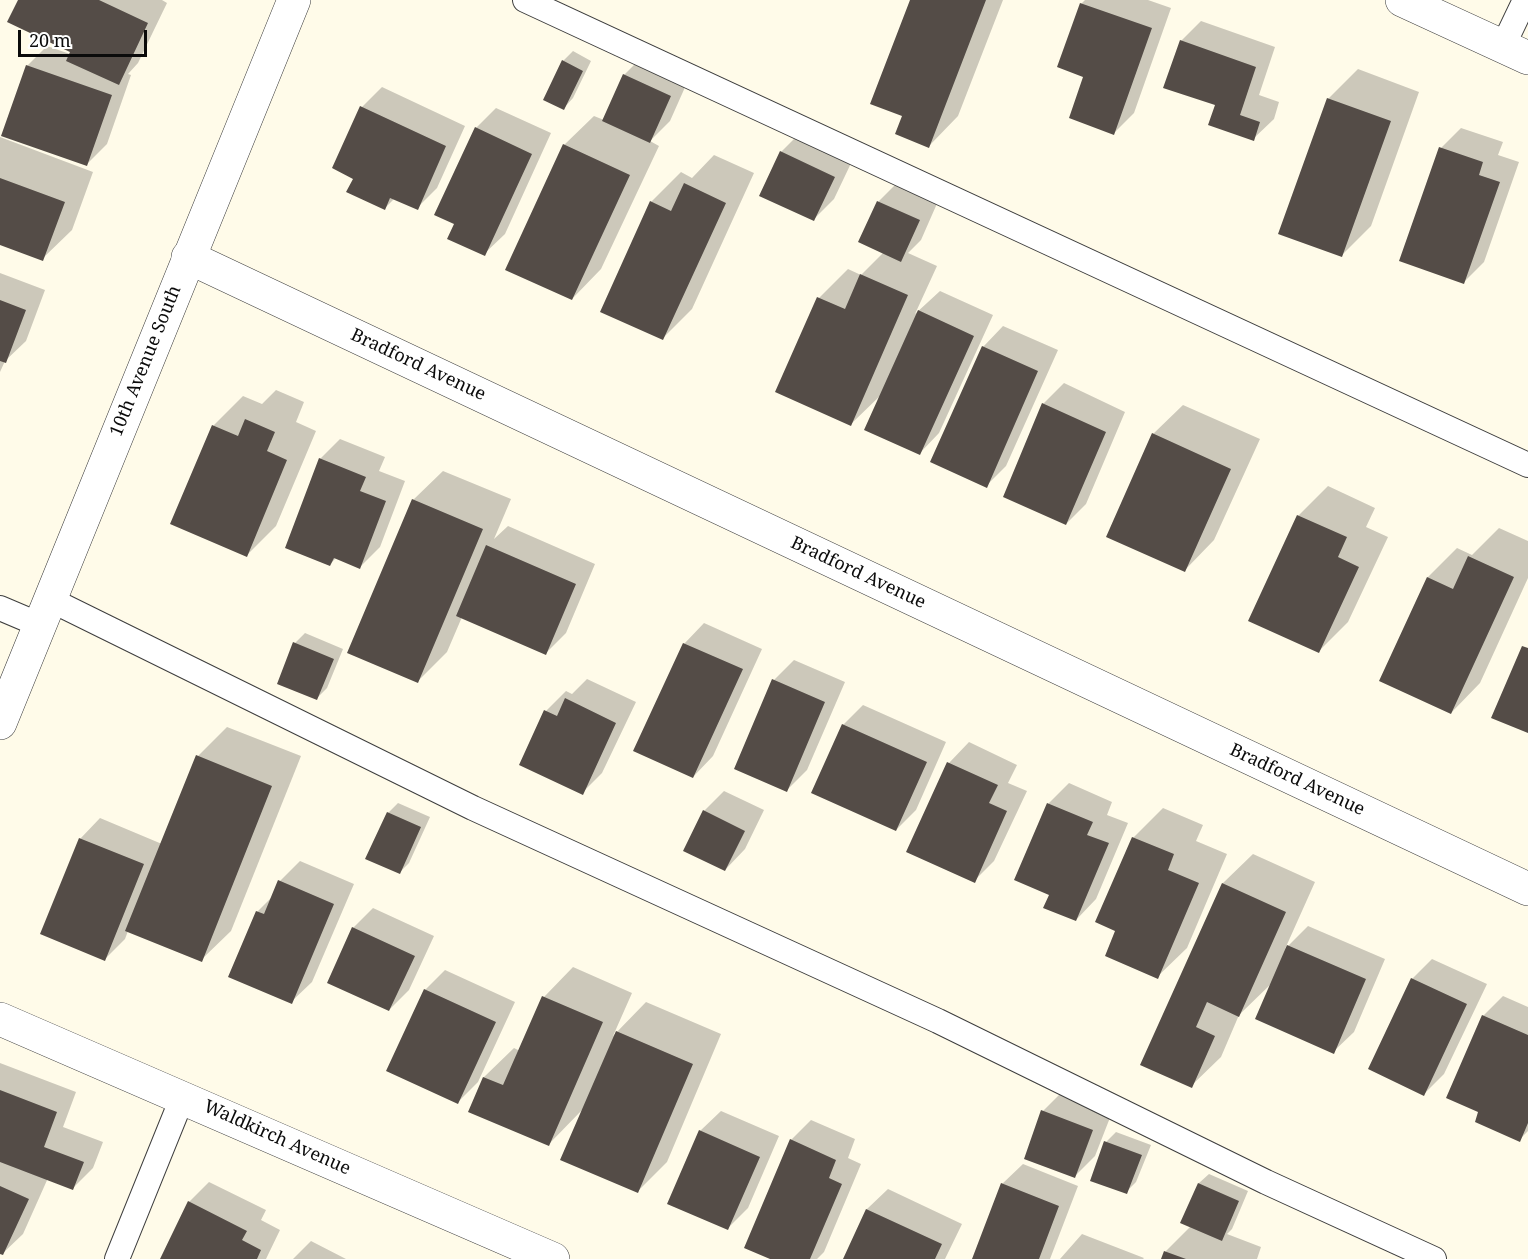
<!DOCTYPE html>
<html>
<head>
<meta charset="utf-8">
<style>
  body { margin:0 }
  #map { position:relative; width:1528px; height:1259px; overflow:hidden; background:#fffbe9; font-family:"Noto Serif",serif }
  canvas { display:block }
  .scale { position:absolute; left:18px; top:30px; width:129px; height:27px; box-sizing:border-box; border:3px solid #0b0b0b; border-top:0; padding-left:8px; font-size:18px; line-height:21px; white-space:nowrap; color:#0b0b0b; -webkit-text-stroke:4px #fff; paint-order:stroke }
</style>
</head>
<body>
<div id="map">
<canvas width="1528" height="1259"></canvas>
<div class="scale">20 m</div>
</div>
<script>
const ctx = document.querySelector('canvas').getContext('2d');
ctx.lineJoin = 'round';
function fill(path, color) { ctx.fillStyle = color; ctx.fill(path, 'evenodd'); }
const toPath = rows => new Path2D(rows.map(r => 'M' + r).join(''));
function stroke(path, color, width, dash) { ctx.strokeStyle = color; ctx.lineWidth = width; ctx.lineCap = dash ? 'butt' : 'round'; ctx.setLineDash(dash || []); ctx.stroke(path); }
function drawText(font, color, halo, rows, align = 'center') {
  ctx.font = font + ' "Noto Serif",serif'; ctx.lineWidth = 6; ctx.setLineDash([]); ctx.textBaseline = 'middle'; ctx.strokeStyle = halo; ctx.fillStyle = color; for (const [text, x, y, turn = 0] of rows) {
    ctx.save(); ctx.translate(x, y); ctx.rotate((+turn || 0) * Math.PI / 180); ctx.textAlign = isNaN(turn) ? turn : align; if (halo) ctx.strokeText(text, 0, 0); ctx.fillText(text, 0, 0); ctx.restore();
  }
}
fill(toPath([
  [20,0,162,0,167,3,138,63,128,74,131,75,107,144,87,164,27,66,47,46,70,54,72,51],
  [911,0,1003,0,958,116,929,146,904,115],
  [1085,0,1148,0,1171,8,1134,113,1114,133,1085,76,1081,4],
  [1201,21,1275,47,1259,95,1279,102,1274,119,1253,139,1217,104,1181,41],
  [573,51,591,61,573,98,564,108,563,61],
  [644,55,690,76,670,121,650,141,659,146,601,269,572,299,564,145,594,116,604,120,624,75],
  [1358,69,1419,92,1371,226,1341,256,1328,99],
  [382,87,465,126,437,188,417,208,395,198,385,208,355,178,362,107],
  [496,108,551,133,505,234,484,254,456,223,476,128],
  [1461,128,1503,142,1498,155,1519,162,1484,262,1464,282,1441,148],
  [801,132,854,157,834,199,814,219,781,152],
  [0,137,93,172,72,230,42,259,0,244],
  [714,155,754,173,692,309,662,339,651,202,681,172,692,178],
  [899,181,939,199,921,240,908,253,937,266,915,314,940,291,993,315,939,433,919,454,882,394,851,424,819,298,848,269,861,275,884,252,860,242,879,201],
  [0,273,45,290,26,341,5,361,0,372],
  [1003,326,1058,350,1006,466,986,486,932,462,983,347],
  [1064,383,1125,412,1086,504,1066,524,1005,496,1043,404],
  [276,390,304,402,296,422,316,431,276,526,247,555,172,524,214,425,243,396,262,404],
  [1183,405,1260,439,1214,540,1185,570,1153,434],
  [340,439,385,457,379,471,405,481,380,547,360,567,337,557,330,564,320,459],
  [443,471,511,499,494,539,508,526,595,564,566,633,546,653,462,617,447,652,418,681,413,500],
  [1328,486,1375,508,1366,527,1388,537,1348,622,1319,651,1298,516],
  [1499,528,1528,541,1528,578,1480,683,1451,713,1381,680,1428,577,1457,548,1472,555],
  [704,623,762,649,713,756,693,777,684,644],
  [305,633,343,649,327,688,317,698,295,643],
  [794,660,845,682,807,770,787,790,774,680],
  [587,679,636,702,602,773,582,793,546,711,566,691,572,694],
  [863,705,946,742,916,810,896,830,843,725],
  [227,727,301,756,231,931,201,960,128,931,125,939,105,959,80,839,100,818,162,844,198,756],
  [969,742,1017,765,1008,783,1027,791,994,861,974,881,908,851,949,763],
  [1069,783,1112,802,1107,815,1128,823,1096,899,1076,920,1051,894,1016,880,1049,803],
  [724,791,764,810,745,849,725,870,704,811],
  [398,803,430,817,409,863,399,873,388,813],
  [1163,808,1203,825,1196,841,1227,854,1187,948,1157,977,1133,838],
  [1253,854,1315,882,1285,949,1308,926,1385,959,1354,1032,1333,1052,1273,982,1239,1015,1221,1057,1191,1086,1142,1065,1223,883],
  [300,861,354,884,312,982,291,1002,257,912,273,896,280,881],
  [373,908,434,936,409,990,389,1010,353,928],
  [1432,959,1487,984,1444,1074,1424,1094,1412,979],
  [573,967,632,993,613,1036,646,1002,721,1034,667,1162,638,1191,583,1109,549,1144,470,1111,484,1077,514,1048,520,1051,544,997],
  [445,970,515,1002,478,1082,457,1103,425,990],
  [1503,996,1528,1007,1528,1131,1519,1140,1480,1111,1483,1016],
  [0,1063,76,1092,63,1127,103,1142,93,1168,73,1188,48,1178,23,1234,2,1254,0,1253],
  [1063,1091,1113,1110,1095,1156,1075,1176,1043,1111],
  [721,1111,779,1136,748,1208,728,1228,700,1131],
  [811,1120,855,1139,848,1158,861,1164,824,1252,817,1259,774,1259,791,1140],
  [1116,1132,1151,1145,1136,1182,1126,1192,1106,1142],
  [1023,1164,1078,1186,1050,1259,974,1259,1002,1184],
  [1209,1174,1248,1191,1232,1229,1227,1234,1261,1247,1257,1259,1163,1259,1166,1251,1191,1226,1199,1183],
  [209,1182,266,1210,261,1220,280,1230,266,1259,161,1259,189,1202],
  [888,1189,962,1224,945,1259,845,1259,867,1209],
  [1082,1234,1144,1258,1143,1259,1060,1259],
  [311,1241,346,1259,293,1259]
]), '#0003');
fill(toPath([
  [18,0,99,0,148,23,119,85,66,61,70,52,7,22],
  [910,0,986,0,929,148,895,134,902,116,870,104],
  [1080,3,1152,28,1114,135,1069,118,1083,77,1057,67],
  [1180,40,1256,67,1240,115,1260,122,1254,141,1208,125,1215,105,1163,88],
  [562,60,583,71,564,110,543,100],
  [26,65,112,95,87,166,1,136],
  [623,74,671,96,650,143,602,121],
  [1327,98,1391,121,1342,257,1278,234],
  [360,106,446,146,418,210,390,198,385,210,346,192,353,179,332,168],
  [475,127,532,154,485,256,447,239,454,224,434,215],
  [563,144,630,175,572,300,505,270],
  [1439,147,1483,162,1479,175,1500,182,1464,284,1399,261],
  [780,151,835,177,814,221,759,196],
  [0,178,65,202,43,261,0,245],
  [684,183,726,203,663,340,600,312,650,201,671,211],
  [877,201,920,220,901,262,858,242],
  [860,274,908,295,851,426,775,392,817,297,845,309],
  [0,300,26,310,6,363,0,361],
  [918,310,974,336,920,455,864,430],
  [982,346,1038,371,987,488,930,462],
  [1042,403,1106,432,1066,525,1003,497],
  [245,419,275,432,267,451,287,460,247,557,170,524,212,425,238,436],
  [1152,433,1231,469,1185,572,1106,537],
  [319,458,366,477,360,491,386,501,360,569,334,558,330,566,285,548],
  [412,499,483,529,418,683,347,653],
  [1297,515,1347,537,1338,557,1359,567,1319,653,1248,621],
  [486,545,576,584,546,655,456,616],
  [1468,556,1514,577,1451,714,1379,681,1427,577,1453,589],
  [293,642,334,659,317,700,277,684],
  [683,643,743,669,693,778,633,751],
  [1522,646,1528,648,1528,733,1491,718],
  [772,679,825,702,787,792,734,769],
  [565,698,616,723,583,795,519,765,544,710,557,716],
  [842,724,927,762,896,831,811,793],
  [196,755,272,786,202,962,125,931],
  [947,762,998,785,989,803,1007,811,975,883,906,852],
  [1047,803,1093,822,1087,835,1109,843,1076,921,1043,908,1049,895,1014,880],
  [703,810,745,831,725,871,683,851],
  [387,812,421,827,400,874,365,859],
  [1132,837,1174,854,1168,870,1199,883,1158,979,1105,956,1115,931,1095,922],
  [79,838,144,864,105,961,40,934],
  [278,880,334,904,292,1004,228,977,256,911,264,914],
  [1222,883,1286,912,1239,1017,1207,1002,1196,1027,1215,1036,1192,1088,1140,1065],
  [352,927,415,956,389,1011,327,983],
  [1287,945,1366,979,1334,1054,1255,1019],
  [1411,978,1467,1004,1424,1096,1368,1069],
  [424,989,496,1022,458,1104,386,1071],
  [542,996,603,1022,549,1146,468,1112,483,1077,503,1085],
  [1482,1015,1528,1035,1528,1123,1520,1142,1475,1122,1478,1112,1446,1098],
  [616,1031,693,1064,638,1193,560,1160],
  [0,1090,57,1112,44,1147,84,1162,73,1190,0,1162],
  [1041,1110,1093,1130,1075,1178,1024,1159],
  [699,1130,760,1157,728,1230,667,1204],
  [790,1139,836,1160,829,1178,842,1184,810,1259,770,1259,744,1248],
  [1104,1141,1142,1155,1127,1194,1090,1181],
  [1001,1183,1059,1206,1039,1259,972,1259],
  [1198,1183,1239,1201,1222,1241,1180,1223],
  [0,1186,29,1199,3,1255,0,1254],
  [188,1201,247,1231,242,1240,261,1250,257,1259,160,1259],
  [866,1209,942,1244,935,1259,843,1259],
  [1164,1251,1186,1259,1161,1259]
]), '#544c47');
const service = toPath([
  [525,0,1528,465],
  [1503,46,1525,0],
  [51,600,473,808,938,1021,1266,1182,1434,1259],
  [0,608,40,625],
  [117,1259,183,1096]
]);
const minor = toPath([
  [1402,0,1528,58],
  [188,257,1528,889],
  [0,1019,553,1259]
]);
const tertiary = toPath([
  [0,723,294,0]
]);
stroke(service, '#3e3e3e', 26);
stroke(minor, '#3e3e3e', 34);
stroke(tertiary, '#3e3e3e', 34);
stroke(service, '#fff', 24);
stroke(minor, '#fff', 33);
stroke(tertiary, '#fff', 33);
drawText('18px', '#0b0b0b', '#fff', [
  ["10th Avenue South",146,361,-68],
  ["Bradford Avenue",418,365,25],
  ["Bradford Avenue",858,573,25],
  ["Bradford Avenue",1297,780,25],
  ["Waldkirch Avenue",277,1138,24]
]);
</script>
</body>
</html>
